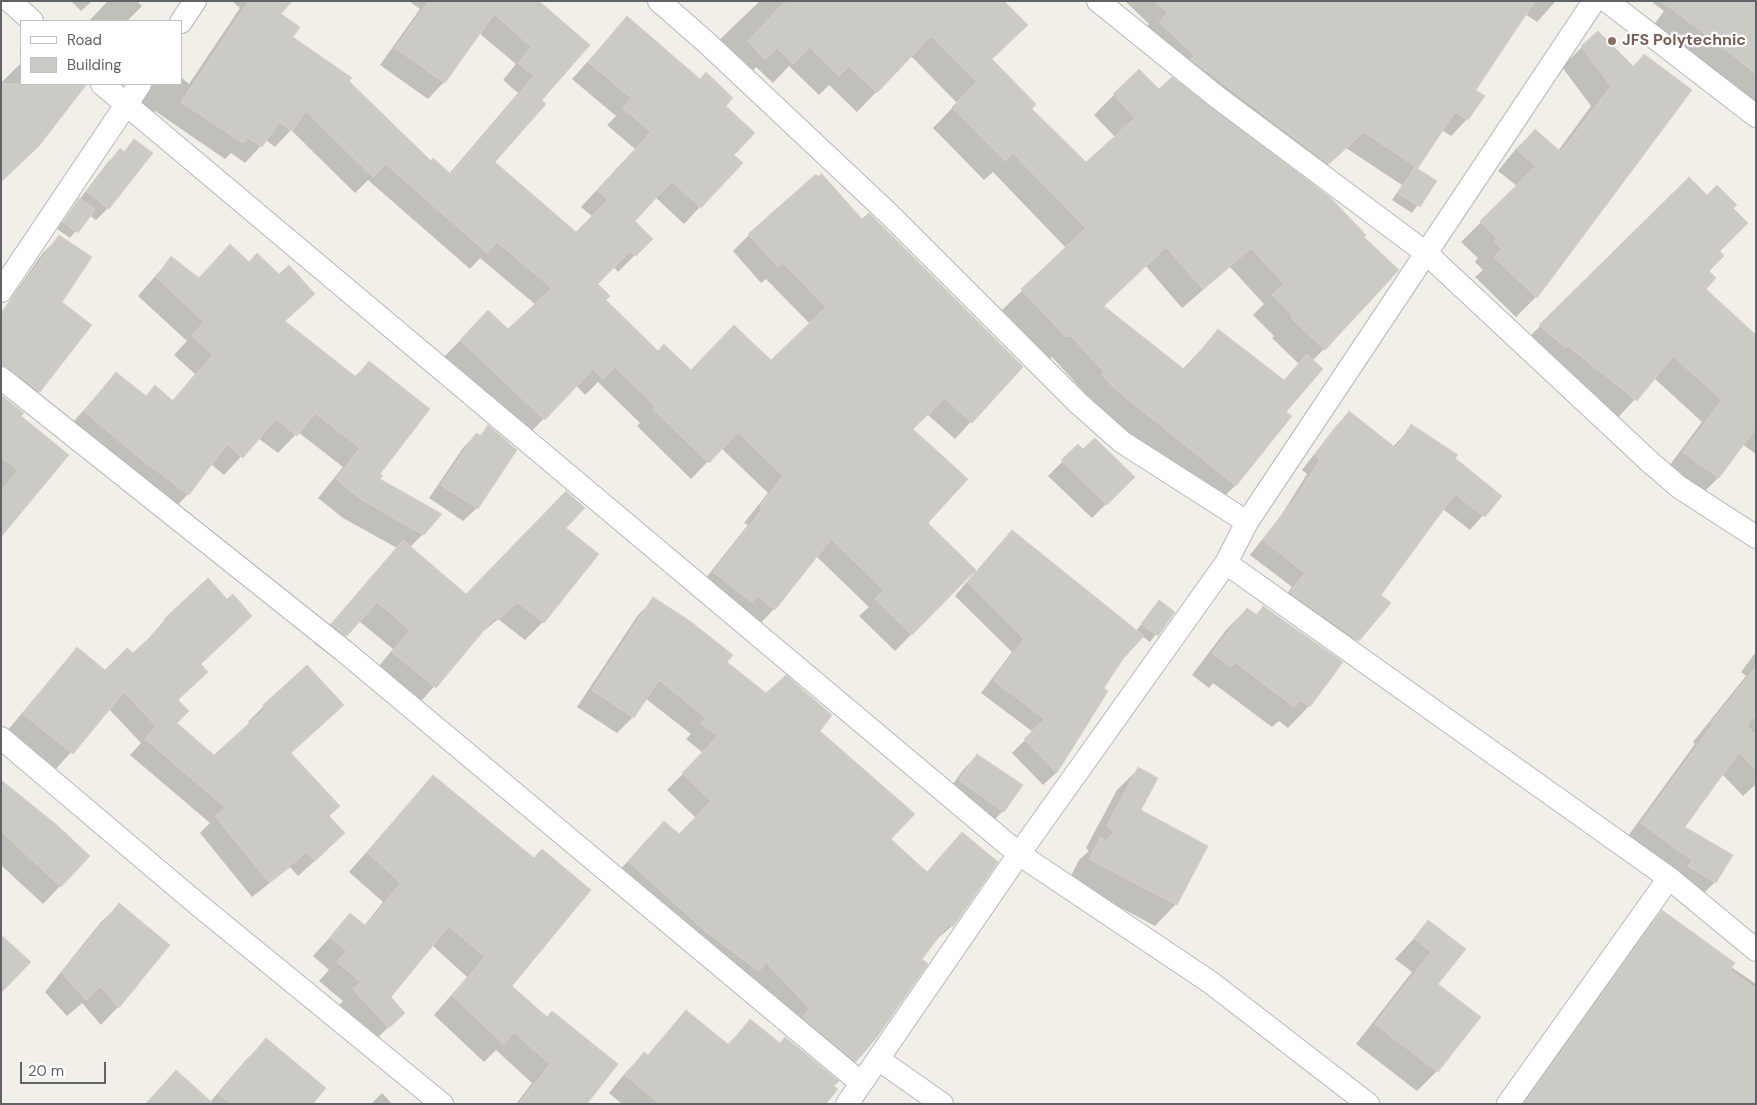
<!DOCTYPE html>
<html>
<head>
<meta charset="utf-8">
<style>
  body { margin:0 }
  #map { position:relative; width:1757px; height:1105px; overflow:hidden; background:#f1efe8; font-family:"DM Sans",sans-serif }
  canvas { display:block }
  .frame { position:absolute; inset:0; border:2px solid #5f6368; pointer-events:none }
  .legend { position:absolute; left:20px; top:20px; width:162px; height:65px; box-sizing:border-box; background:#fff; border:1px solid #bfc1c3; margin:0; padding:6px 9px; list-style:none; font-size:15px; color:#5f6368 }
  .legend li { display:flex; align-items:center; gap:10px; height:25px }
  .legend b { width:25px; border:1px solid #bfc1c3 }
  .scale { position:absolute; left:20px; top:1062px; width:86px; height:22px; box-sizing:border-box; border:2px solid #5f6368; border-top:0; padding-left:6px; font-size:15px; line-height:18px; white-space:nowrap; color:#5f6368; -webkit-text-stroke:4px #fff; paint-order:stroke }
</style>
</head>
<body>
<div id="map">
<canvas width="1757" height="1105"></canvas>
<div class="frame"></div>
<ul class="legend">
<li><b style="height:6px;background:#fff"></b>Road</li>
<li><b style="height:14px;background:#cccac5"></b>Building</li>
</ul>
<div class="scale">20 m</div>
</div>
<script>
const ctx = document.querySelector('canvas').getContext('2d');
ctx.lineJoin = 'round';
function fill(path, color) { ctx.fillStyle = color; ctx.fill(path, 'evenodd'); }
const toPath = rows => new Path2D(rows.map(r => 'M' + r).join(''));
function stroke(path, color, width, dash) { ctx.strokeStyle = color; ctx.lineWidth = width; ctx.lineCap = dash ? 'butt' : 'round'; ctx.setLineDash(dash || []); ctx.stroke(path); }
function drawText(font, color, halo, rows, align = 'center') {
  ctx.font = font + ' "DM Sans",sans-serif'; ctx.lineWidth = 4.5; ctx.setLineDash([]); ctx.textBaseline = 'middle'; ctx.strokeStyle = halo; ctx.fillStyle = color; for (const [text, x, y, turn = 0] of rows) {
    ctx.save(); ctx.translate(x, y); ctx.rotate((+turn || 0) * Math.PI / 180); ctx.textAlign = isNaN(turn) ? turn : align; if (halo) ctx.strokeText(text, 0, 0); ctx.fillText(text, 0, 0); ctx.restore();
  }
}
fill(toPath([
  [71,1,92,1,81,11],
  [108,1,137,1,142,6,127,21,89,21],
  [232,1,290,1,279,14,291,38,348,81,431,163,449,174,518,93,503,80,516,64,479,33,444,82,428,99,380,65,420,9,409,1,516,1,534,13,540,100,493,162,576,234,593,217,581,207,635,149,607,125,616,116,572,79,627,18,724,106,732,155,741,163,684,224,655,197,633,221,651,239,618,272,613,266,596,284,604,300,658,352,690,371,771,362,810,324,766,279,761,283,733,251,749,235,862,221,1021,367,955,439,927,414,912,429,926,523,976,572,1012,531,1136,631,1159,602,1173,612,1150,642,1142,636,1122,658,1102,689,1088,720,1090,721,1056,773,1043,785,1012,753,1033,732,981,693,1012,652,955,596,974,573,973,572,895,651,859,616,869,607,816,556,774,609,758,626,697,589,748,525,744,523,768,493,721,448,691,479,637,426,640,423,598,382,585,395,576,385,527,436,444,357,472,328,508,331,536,305,480,258,470,269,368,180,355,193,291,130,275,147,266,140,245,163,231,153,225,159,155,111,153,113,139,99,154,84,181,84,181,77,189,84,240,8],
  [760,1,850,1,991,60,1030,109,1086,163,1115,137,1094,115,1114,95,1159,91,1172,79,1324,349,1312,361,1285,412,1291,417,1235,486,1215,505,1083,396,1085,393,1052,357,1049,359,1002,310,1066,248,993,172,984,180,933,128,957,103,911,56,857,112,829,85,819,95,789,66,773,83,756,67,744,79,714,45],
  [1145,265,1182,308,1230,267,1264,304,1253,315,1274,336,1272,338,1299,364,1283,381,1218,331,1182,370,1103,306],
  [1125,1,1556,1,1537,22,1525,14,1474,90,1467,119,1451,136,1442,130,1416,169,1435,181,1412,213,1392,200,1402,185,1346,148,1311,180,1152,30,1147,26,1149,24],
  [1654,1,1756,1,1756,101,1753,104,1653,26,1664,11,1653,3],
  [1582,47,1632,67,1644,55,1691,90,1536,297,1516,317,1475,277,1483,270,1475,262,1478,258,1461,242,1517,186,1498,171,1515,150,1535,130,1558,151,1591,106,1562,67],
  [21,63,21,84,44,84,49,89,54,84,74,84,81,90,1,180,1,83],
  [134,141,108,208,96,220,89,215,70,238,57,229,108,162,120,150,123,152],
  [1689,179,1707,197,1732,209,1718,251,1707,271,1704,289,1756,336,1756,454,1742,444,1718,478,1697,499,1663,474,1702,422,1654,378,1615,421,1519,347],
  [59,237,60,302,90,325,39,391,22,408,1,393,1,313,42,254],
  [230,246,249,263,279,276,313,294,284,322,354,377,369,363,378,479,423,534,410,547,466,595,564,528,543,622,525,640,498,619,478,636,417,706,375,671,393,649,359,621,328,654,314,643,397,548,343,518,318,498,343,467,298,432,278,453,258,438,224,475,211,464,188,494,170,513,66,430,116,374,145,397,155,387,172,401,195,374,174,355,187,341,138,296,171,258,198,279],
  [1,397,20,416,67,455,1,533],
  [1349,412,1393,447,1412,426,1500,496,1470,530,1443,509,1379,595,1390,603,1344,654,1277,606,1292,587,1250,555,1282,514,1307,474,1302,470,1336,426],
  [488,427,477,508,463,521,429,498,463,448,476,434,479,436],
  [1078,446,1083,451,1133,477,1092,518,1048,476],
  [654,599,725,662,818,732,890,840,926,873,962,833,996,862,952,926,935,941,921,960,855,1061,839,1077,613,877,664,823,679,836,696,818,667,790,703,753,686,739,691,734,645,698,633,717,617,733,577,707,638,615],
  [1263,607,1341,663,1309,706,1288,728,1279,721,1272,727,1213,683,1209,688,1192,675,1226,630,1247,609,1255,615],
  [165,620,199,664,177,700,175,724,214,756,250,724,248,722,264,706,307,666,290,753,328,849,298,876,290,867,252,897,200,833,210,823,130,755,141,743,109,709,56,769,8,730,62,665,78,649,105,672,133,655],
  [1756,652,1756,784,1743,796,1722,774,1683,827,1715,882,1696,901,1623,843,1695,744,1693,742,1746,676,1741,672],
  [977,755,1003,811,989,825,945,795,963,770],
  [1138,769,1139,811,1176,904,1155,926,1069,880,1079,860,1089,851,1086,848,1117,790],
  [433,777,510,986,586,1104,516,1104,532,1083,496,1050,484,1062,434,1015,467,977,432,945,389,997,403,1013,369,1046,335,1009,343,1001,319,981,329,970,313,956,350,915,364,926,383,902,349,872],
  [1,782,60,886,43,904,1,865],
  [119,905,169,945,118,1007,101,1025,82,1003,67,1016,45,992,101,922],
  [1662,912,1731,967,1756,984,1756,1104,1521,1104,1645,929],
  [1429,922,1436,984,1437,1071,1417,1091,1356,1044,1412,972,1395,959],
  [686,1012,727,1045,750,1021,832,1086,825,1104,622,1104,609,1093,627,1071,644,1054,647,1056],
  [266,1040,311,1104,145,1104,176,1071,210,1102,245,1061],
  [382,1093,392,1104,371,1104]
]), '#0003');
const building = toPath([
  [249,1,292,1,281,14,300,27,293,37,352,78,349,81,431,161,433,158,451,174,534,76,518,63,532,47,494,14,445,83,395,48,429,1,539,1,590,45,542,100,546,104,495,162,576,232,608,200,597,190,651,132,623,108,631,98,588,62,627,16,700,79,706,72,733,98,726,106,755,133,734,155,743,163,701,208,672,181,635,221,653,239,636,256,630,251,598,284,610,296,606,300,658,351,664,344,691,370,734,325,771,360,826,307,783,263,778,267,748,234,816,174,819,177,821,173,862,219,869,213,1023,367,972,423,945,398,913,429,968,479,928,523,976,570,912,635,875,599,884,590,831,539,775,610,757,596,752,602,713,572,763,508,760,506,783,476,738,432,709,463,653,409,655,406,615,367,603,379,593,369,545,420,460,340,488,310,508,329,552,288,497,242,487,253,386,164,373,177,306,111,292,131,279,122,262,147,247,137,243,143,181,102,249,1],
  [786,1,1004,1,1028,25,992,59,1036,104,1032,109,1086,162,1135,118,1113,94,1139,69,1159,89,1172,77,1331,198,1366,235,1364,237,1399,270,1325,350,1291,318,1293,316,1272,295,1284,284,1251,248,1203,289,1166,247,1104,306,1185,370,1218,329,1284,380,1307,354,1323,369,1286,412,1292,416,1236,486,1114,388,1102,375,1104,372,1071,336,1065,336,1021,289,1086,228,1013,153,1005,161,952,107,977,82,931,36,877,93,849,66,839,76,810,47,793,64,777,48,765,60,748,41,786,1],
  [1155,1,1535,1,1476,90,1485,96,1468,120,1455,112,1418,168,1364,132,1329,164,1191,59,1195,56,1159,22,1168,13,1155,1],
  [1661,1,1756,1,1756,74,1715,41,1661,1],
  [1598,31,1634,67,1644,54,1692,90,1537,298,1494,257,1502,249,1494,241,1497,238,1480,221,1536,166,1517,150,1535,129,1561,152,1611,86,1581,46,1598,31],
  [1,84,87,84,39,146,1,182,1,84],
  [134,139,153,153,109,209,87,192,120,148,124,152,134,139],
  [1415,167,1437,181,1420,207,1398,193,1415,167],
  [1689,177,1707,195,1717,185,1737,205,1733,208,1748,223,1720,251,1724,256,1709,271,1716,278,1706,289,1756,335,1756,428,1719,478,1683,452,1722,400,1673,356,1637,401,1568,346,1566,348,1539,325,1689,177],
  [79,198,95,210,78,233,63,222,79,198],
  [59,235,92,257,62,302,92,325,40,392,9,368,1,365,1,315,59,235],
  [230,244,249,262,257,253,279,274,289,265,315,294,285,321,356,377,369,361,430,409,380,474,383,476,380,479,442,514,424,535,362,500,336,479,360,448,315,413,297,436,276,419,243,458,227,444,189,495,136,455,84,411,116,372,146,396,155,385,173,401,213,355,192,336,204,322,156,277,171,256,199,278,230,244],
  [1,395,24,413,21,416,69,455,1,537,1,491,18,470,1,457,1,395],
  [1349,411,1396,448,1411,424,1458,455,1455,458,1502,496,1485,517,1455,494,1381,595,1391,603,1359,641,1290,592,1305,573,1263,540,1295,499,1320,460,1315,455,1349,411],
  [488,425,517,450,478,509,441,485,476,433,481,436,488,425],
  [1095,438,1135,477,1107,505,1061,460,1078,444,1083,449,1095,438],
  [566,491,585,508,566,528,599,554,544,623,517,602,498,620,495,617,436,688,392,652,410,630,377,602,347,636,331,624,403,540,466,594,566,491],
  [1012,530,1144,636,1123,659,1104,688,1108,691,1057,773,1024,739,1045,719,993,680,1024,639,967,582,1012,530],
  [208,578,227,599,233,594,252,616,201,664,208,672,178,700,189,711,177,723,214,755,266,708,263,705,307,665,344,705,291,753,340,806,329,816,345,833,315,861,307,852,269,882,215,816,226,808,145,739,156,726,124,692,73,754,23,714,77,647,105,670,127,648,133,653,166,622,164,619,208,578],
  [653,597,690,621,733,655,727,662,766,693,786,675,832,715,820,731,915,814,891,839,927,872,962,832,998,862,953,927,949,924,922,959,928,964,877,1037,856,1062,803,1017,810,1009,766,962,759,971,705,931,628,861,664,821,679,834,711,801,682,773,718,736,701,723,706,718,659,680,634,718,592,690,653,597],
  [1159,600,1175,612,1158,636,1141,624,1159,600],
  [1263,606,1343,662,1310,707,1300,700,1294,707,1235,662,1231,667,1212,653,1247,608,1257,615,1263,606],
  [1756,667,1756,714,1747,726,1756,735,1756,770,1739,752,1685,827,1733,855,1716,883,1688,866,1692,860,1641,823,1713,724,1711,723,1756,667],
  [977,754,1023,785,1004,812,959,780,977,754],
  [1138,767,1158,778,1141,810,1208,846,1177,905,1089,859,1101,837,1106,841,1114,833,1107,826,1138,767],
  [433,775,534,858,542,849,591,890,512,986,547,1017,552,1011,618,1064,587,1104,519,1104,550,1064,514,1032,504,1044,452,996,485,957,449,926,391,997,405,1013,389,1028,353,989,361,982,337,962,347,951,330,937,350,913,366,926,401,883,367,852,433,775],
  [1,780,57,825,90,856,61,887,1,831,1,780],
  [119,903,170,945,119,1008,101,986,86,1000,62,973,119,903],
  [1662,910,1735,963,1730,970,1756,989,1756,1104,1524,1104,1662,910],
  [1428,920,1466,949,1438,984,1481,1017,1438,1072,1375,1024,1431,952,1414,938,1428,920],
  [1,935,31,962,1,993,1,935],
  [686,1010,729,1045,750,1019,780,1043,785,1037,839,1081,834,1086,838,1089,826,1104,660,1104,625,1075,644,1052,648,1055,686,1010],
  [266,1038,326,1088,313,1104,232,1104,219,1094,266,1038],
  [176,1070,214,1104,146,1104,176,1070]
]);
fill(building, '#cccac5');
stroke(building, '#d6d1c6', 1);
const street = toPath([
  [10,1,32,21],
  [659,1,707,43,889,214,1077,402,1122,442,1247,522],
  [1098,1,1217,97,1426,253,1651,463,1679,487,1756,537],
  [1607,1,1756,116],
  [181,22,195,1],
  [102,84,1019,854,1210,982,1368,1104],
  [1,291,140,84],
  [1,378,344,651,861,1083],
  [1226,563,1669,878,1756,950],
  [1,738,195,902,442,1104],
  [878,1059,942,1104],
  [847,1104,1019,854,1226,563,1247,522,1594,1],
  [1508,1104,1669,878]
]);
stroke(street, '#b5b8bc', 24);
stroke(street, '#fff', 22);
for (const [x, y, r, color] of [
  [1612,41,5,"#8d6e63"]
]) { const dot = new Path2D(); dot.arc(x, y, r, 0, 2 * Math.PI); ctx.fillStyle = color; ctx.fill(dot); stroke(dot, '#fff', 2); }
drawText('bold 16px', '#785e54', '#fff', [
  ["JFS Polytechnic",1622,41]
], 'left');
</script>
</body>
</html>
